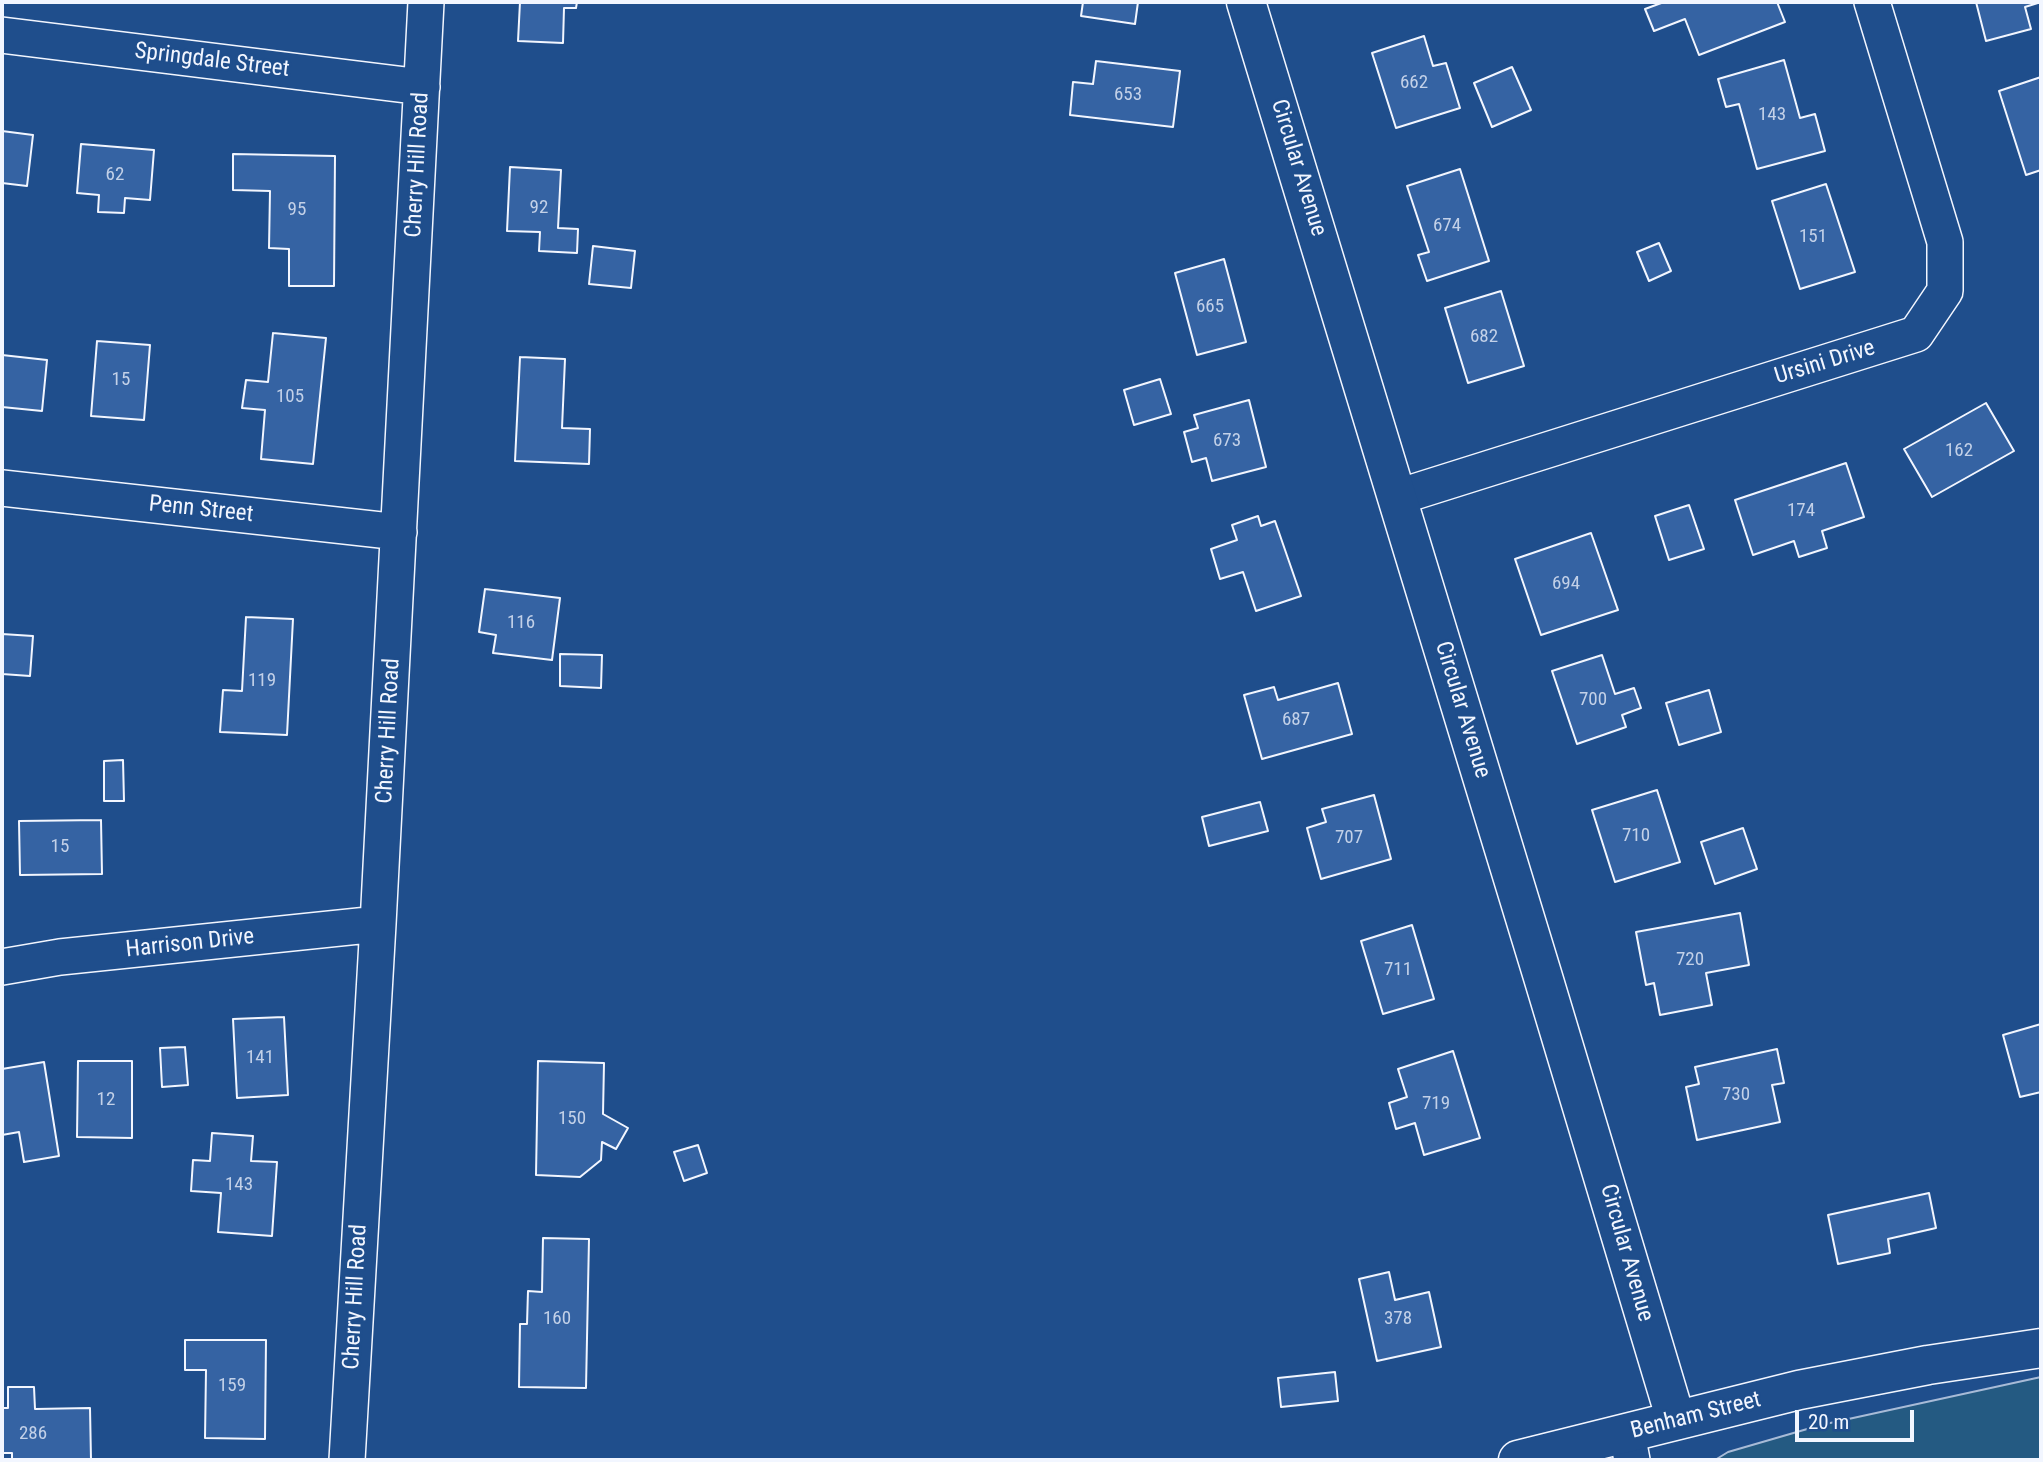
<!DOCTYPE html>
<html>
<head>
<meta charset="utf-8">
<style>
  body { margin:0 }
  #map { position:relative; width:2043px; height:1462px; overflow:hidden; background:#1f4e8c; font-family:"Roboto Condensed",sans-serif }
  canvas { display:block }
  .frame { position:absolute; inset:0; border:4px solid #f2f6ff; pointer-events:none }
  .scale { position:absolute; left:1795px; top:1410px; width:119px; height:32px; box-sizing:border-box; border:4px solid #f2f6ff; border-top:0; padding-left:9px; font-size:21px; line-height:24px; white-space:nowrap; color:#f2f6ff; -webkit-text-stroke:5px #1f4e8c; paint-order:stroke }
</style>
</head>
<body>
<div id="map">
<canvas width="2043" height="1462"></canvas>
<div class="frame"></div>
<div class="scale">20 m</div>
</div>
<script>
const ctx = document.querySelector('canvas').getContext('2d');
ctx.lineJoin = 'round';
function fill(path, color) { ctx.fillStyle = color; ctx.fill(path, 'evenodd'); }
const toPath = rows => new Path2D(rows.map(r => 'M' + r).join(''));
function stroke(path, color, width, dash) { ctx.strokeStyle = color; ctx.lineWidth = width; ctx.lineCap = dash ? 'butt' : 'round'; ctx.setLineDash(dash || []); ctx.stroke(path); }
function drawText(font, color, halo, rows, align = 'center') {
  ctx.font = font + ' "Roboto Condensed",sans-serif'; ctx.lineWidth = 5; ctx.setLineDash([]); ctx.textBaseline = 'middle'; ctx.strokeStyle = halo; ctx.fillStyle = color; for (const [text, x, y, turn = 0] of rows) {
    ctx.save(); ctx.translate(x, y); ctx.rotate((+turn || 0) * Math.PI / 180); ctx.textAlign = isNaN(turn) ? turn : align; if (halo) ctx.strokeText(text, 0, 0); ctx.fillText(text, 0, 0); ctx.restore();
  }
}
const green = toPath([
  [2041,1377,2041,1460,1715,1460,1728,1452,1821,1425,2041,1377]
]);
fill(green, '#245a82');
stroke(green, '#a8bbd7', 2);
const building = toPath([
  [520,2,577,2,576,8,564,8,563,43,518,41,520,2],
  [1083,2,1138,2,1135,24,1081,16,1083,2],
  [1664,2,1777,2,1785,22,1699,55,1685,19,1654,31,1645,9,1664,2],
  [1976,2,2041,2,2025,7,2031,29,1986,41,1976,2],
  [1424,36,1433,66,1446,63,1460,108,1396,128,1372,53,1424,36],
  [1784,60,1800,118,1815,114,1825,151,1757,169,1739,104,1726,107,1718,79,1784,60],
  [1096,61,1180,71,1173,127,1070,115,1073,82,1093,84,1096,61],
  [1512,67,1531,110,1492,127,1474,83,1512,67],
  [2041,77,2041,170,2026,175,1999,91,2041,77],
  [2,131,33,135,27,186,2,183,2,131],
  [81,144,154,150,150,200,125,198,124,213,98,212,99,195,77,193,81,144],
  [233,154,335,156,334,286,289,286,289,249,269,248,270,191,233,190,233,154],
  [510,167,561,170,558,228,578,229,577,253,539,251,540,232,507,231,510,167],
  [1460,169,1489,261,1427,281,1418,255,1429,252,1407,186,1460,169],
  [1826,184,1855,272,1800,289,1772,201,1826,184],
  [1659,243,1671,271,1649,281,1637,252,1659,243],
  [593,246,635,251,631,288,589,284,593,246],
  [1224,259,1246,342,1197,355,1175,273,1224,259],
  [1501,291,1524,366,1468,383,1445,308,1501,291],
  [273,333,326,338,313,464,261,459,265,410,242,408,246,380,268,382,273,333],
  [97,341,150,345,144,420,91,416,97,341],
  [2,355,47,360,42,411,2,407,2,355],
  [520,357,565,359,562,428,590,429,589,464,515,461,520,357],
  [1160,379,1171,414,1134,425,1124,390,1160,379],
  [1249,400,1266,467,1212,481,1206,458,1192,462,1184,432,1198,428,1194,415,1249,400],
  [1986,403,2014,451,1932,497,1904,449,1986,403],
  [1846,463,1864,517,1822,531,1827,548,1799,557,1794,541,1753,555,1735,500,1846,463],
  [1689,505,1704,549,1669,560,1655,516,1689,505],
  [1258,516,1261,526,1275,521,1301,596,1256,611,1243,572,1220,579,1211,549,1237,540,1232,525,1258,516],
  [1591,533,1618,610,1541,635,1515,559,1591,533],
  [485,589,560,598,552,660,493,653,496,635,479,632,485,589],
  [246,617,293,619,287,735,220,732,223,690,242,691,246,617],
  [2,634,33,636,30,676,2,674,2,634],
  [560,654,602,655,601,688,560,686,560,654],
  [1602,655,1615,694,1634,688,1641,708,1622,715,1626,727,1577,744,1552,671,1602,655],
  [1338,683,1352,734,1262,759,1244,695,1274,687,1278,700,1338,683],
  [1709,690,1721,732,1679,745,1666,703,1709,690],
  [123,760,124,801,104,801,104,761,123,760],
  [1657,790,1680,862,1615,882,1592,810,1657,790],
  [1374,795,1391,859,1321,879,1307,828,1326,822,1322,809,1374,795],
  [1260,802,1268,831,1209,846,1202,817,1260,802],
  [101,820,102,874,20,875,19,821,101,820],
  [1743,828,1757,869,1715,884,1701,842,1743,828],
  [1740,913,1749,965,1706,973,1712,1005,1660,1015,1654,983,1646,985,1636,932,1740,913],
  [1412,925,1434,999,1383,1014,1361,941,1412,925],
  [284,1017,288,1095,237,1098,233,1019,284,1017],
  [2041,1024,2041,1092,2020,1097,2003,1035,2041,1024],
  [185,1047,188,1085,162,1087,160,1048,185,1047],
  [1777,1049,1784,1083,1772,1085,1780,1122,1697,1140,1686,1087,1699,1084,1695,1067,1777,1049],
  [1453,1051,1480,1138,1424,1155,1415,1123,1396,1129,1389,1103,1407,1097,1398,1069,1453,1051],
  [78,1061,132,1061,132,1138,77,1137,78,1061],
  [538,1061,604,1063,603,1114,628,1128,616,1149,602,1142,601,1160,580,1177,536,1175,538,1061],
  [44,1062,59,1156,24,1162,19,1132,2,1135,2,1069,44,1062],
  [212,1133,253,1136,251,1161,277,1162,272,1236,218,1232,221,1193,191,1191,193,1160,210,1161,212,1133],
  [698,1145,707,1173,684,1181,674,1152,698,1145],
  [1929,1193,1936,1228,1888,1239,1890,1253,1838,1264,1828,1215,1929,1193],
  [543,1238,589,1239,586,1388,519,1387,520,1324,527,1324,528,1291,542,1292,543,1238],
  [1389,1272,1395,1300,1429,1292,1441,1347,1377,1361,1359,1279,1389,1272],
  [185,1340,266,1340,265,1439,205,1438,206,1370,185,1370,185,1340],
  [1335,1372,1338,1401,1281,1407,1278,1378,1335,1372],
  [8,1387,34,1387,35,1409,90,1408,91,1460,12,1460,12,1453,2,1453,2,1408,8,1408,8,1387]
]);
fill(building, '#3563a3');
stroke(building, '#f2f6ff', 2);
const street = toPath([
  [2,35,422,87],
  [2,488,399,532],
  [1398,497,1916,334,1945,291,1945,242,1872,2],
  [2,967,60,957,378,924],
  [1627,1434,1632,1460],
  [347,1460,378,924,426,2]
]);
const secondary = toPath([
  [1246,2,1543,977,1676,1420],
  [1518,1460,1799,1390,1928,1365,2041,1348]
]);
stroke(street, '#f2f6ff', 38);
stroke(secondary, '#f2f6ff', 41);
stroke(street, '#1f4e8c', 35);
stroke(secondary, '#1f4e8c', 38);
drawText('19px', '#c3d1e8', null, [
  ["662",1414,83],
  ["653",1128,95],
  ["143",1772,115],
  ["62",115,175],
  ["92",539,208],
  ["95",297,210],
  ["674",1447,226],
  ["151",1813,237],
  ["665",1210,307],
  ["682",1484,337],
  ["15",121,380],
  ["105",290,397],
  ["673",1227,441],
  ["162",1959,451],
  ["174",1801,511],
  ["694",1566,584],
  ["116",521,623],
  ["119",262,681],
  ["700",1593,700],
  ["687",1296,720],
  ["710",1636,836],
  ["707",1349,838],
  ["15",60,847],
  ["720",1690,960],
  ["711",1398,970],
  ["141",260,1058],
  ["730",1736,1095],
  ["12",106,1100],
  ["719",1436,1104],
  ["150",572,1119],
  ["143",239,1185],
  ["160",557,1319],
  ["378",1398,1319],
  ["159",232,1386],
  ["286",33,1434]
]);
drawText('23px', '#f2f6ff', '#1f4e8c', [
  ["Springdale Street",212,61,7],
  ["Cherry Hill Road",418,165,-87],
  ["Circular Avenue",1298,168,73],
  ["Ursini Drive",1825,363,-17],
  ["Penn Street",201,510,6],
  ["Circular Avenue",1462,710,73],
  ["Cherry Hill Road",389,731,-87],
  ["Harrison Drive",190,944,-6],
  ["Circular Avenue",1626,1253,74],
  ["Cherry Hill Road",356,1297,-87],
  ["Benham Street",1696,1416,-14]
]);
</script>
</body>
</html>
